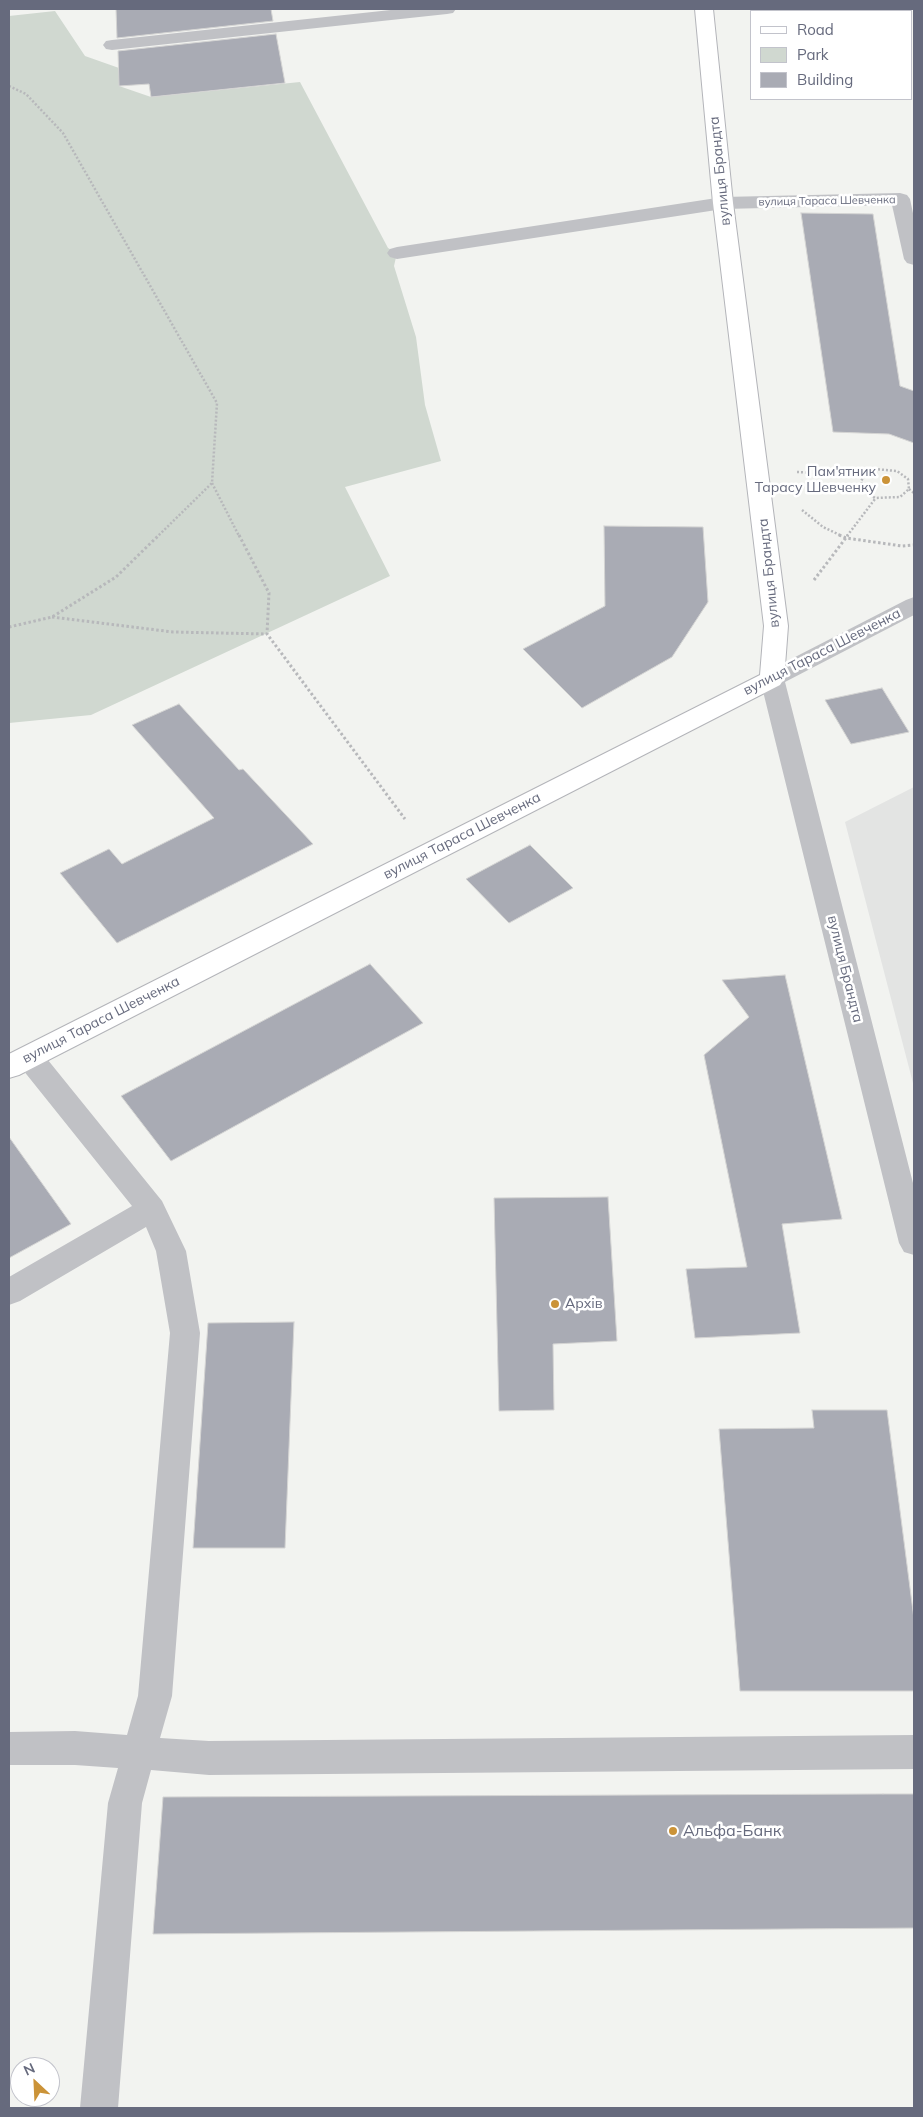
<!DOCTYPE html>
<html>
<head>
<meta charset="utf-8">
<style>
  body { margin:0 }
  #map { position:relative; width:923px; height:2117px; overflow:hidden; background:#f2f3f0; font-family:Mulish,sans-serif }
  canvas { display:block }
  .frame { position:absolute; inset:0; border:10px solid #666a7d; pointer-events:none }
  .legend { position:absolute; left:750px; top:10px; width:162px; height:90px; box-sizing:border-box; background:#fff; border:1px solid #c2c3cb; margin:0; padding:6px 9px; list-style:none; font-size:15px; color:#666a7d }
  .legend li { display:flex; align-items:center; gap:10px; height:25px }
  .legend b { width:25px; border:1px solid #c2c3cb }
  .north { position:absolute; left:10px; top:2057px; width:50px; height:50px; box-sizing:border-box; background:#fff; border:1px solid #c2c3cb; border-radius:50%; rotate:335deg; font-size:14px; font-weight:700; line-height:20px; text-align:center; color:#666a7d }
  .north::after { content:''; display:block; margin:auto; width:18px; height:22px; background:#cb9338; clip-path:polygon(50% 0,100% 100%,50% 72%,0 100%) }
</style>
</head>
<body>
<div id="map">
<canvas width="923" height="2117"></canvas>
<div class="frame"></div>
<ul class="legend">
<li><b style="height:6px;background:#fff"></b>Road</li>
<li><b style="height:14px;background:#d0d8d0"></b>Park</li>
<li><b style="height:14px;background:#a9abb4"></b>Building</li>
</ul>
<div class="north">N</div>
</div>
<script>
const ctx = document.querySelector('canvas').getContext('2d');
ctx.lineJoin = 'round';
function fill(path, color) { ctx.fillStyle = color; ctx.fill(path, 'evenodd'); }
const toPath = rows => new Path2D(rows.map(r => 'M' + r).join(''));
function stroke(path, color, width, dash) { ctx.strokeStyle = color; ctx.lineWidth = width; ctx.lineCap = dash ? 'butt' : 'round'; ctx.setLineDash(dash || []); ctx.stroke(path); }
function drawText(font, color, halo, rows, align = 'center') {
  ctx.font = font + ' Mulish,sans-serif'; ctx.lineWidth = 5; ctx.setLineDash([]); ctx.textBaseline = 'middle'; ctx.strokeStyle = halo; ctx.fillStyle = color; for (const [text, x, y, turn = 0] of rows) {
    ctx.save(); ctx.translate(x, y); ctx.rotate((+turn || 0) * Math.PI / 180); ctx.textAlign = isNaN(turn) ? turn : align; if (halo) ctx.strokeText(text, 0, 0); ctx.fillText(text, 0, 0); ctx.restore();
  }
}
fill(toPath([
  [914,787,914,1087,845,822]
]), '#e3e4e3');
fill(toPath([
  [55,11,85,56,119,68,119,86,151,97,300,82,388,248,397,253,394,266,416,337,425,405,441,461,345,487,390,576,91,715,9,723,9,16]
]), '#d0d8d0');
const building = toPath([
  [116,9,271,9,273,21,117,38,116,9],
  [276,34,285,83,151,97,149,84,119,86,118,51,276,34],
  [801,213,873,214,900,386,914,391,914,443,889,434,833,432,801,213],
  [604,526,703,527,708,602,672,657,582,708,523,649,605,606,604,526],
  [882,688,909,732,851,744,825,700,882,688],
  [179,704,239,770,243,769,313,844,117,943,60,873,109,849,122,864,214,818,132,725,179,704],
  [530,845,573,888,509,923,466,879,530,845],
  [370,964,423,1023,171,1161,121,1096,370,964],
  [785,975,842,1219,782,1224,800,1333,695,1338,686,1269,747,1267,704,1055,749,1017,722,980,785,975],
  [9,1137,71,1224,9,1258,9,1137],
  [608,1197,617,1341,553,1344,554,1410,499,1411,494,1198,608,1197],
  [294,1322,285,1548,193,1548,208,1323,294,1322],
  [812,1410,887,1410,914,1619,914,1691,740,1691,719,1429,814,1428,812,1410],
  [883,1794,914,1794,914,1928,153,1934,163,1797,883,1794]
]);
fill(building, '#a9abb4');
stroke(building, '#d4d4d3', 1);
const major = toPath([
  [695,9,713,9,733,203,788,626,784,679,780,685,19,1075,9,1078,9,1054,760,675,764,626,713,203,695,9]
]);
stroke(major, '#b3b4b9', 2);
stroke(toPath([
  [9,86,26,94,63,133,217,403,212,483,158,536],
  [874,469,897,471,908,479,909,489,900,497,875,498,864,491,861,481,867,472,874,469],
  [797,472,863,476],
  [212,483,239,536],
  [909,489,914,493],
  [802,510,823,527,842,536],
  [847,536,875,499]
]), '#b7b8bb', 2.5, [2, 2]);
stroke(toPath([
  [239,535,269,593,267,634,405,819],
  [839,535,846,538,902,546,914,545],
  [814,580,848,535],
  [52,617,173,632,267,634],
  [9,627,52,617,116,577,159,535]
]), '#b7b8bb', 3, [2.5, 2.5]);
fill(toPath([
  [400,9,456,9,453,13,447,14,112,50,106,49,103,45,106,41,112,40,400,9],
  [900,193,907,195,910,199,914,218,914,265,907,263,904,259,892,205,723,209,397,259,390,257,387,253,390,249,397,247,723,197,900,193],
  [914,597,914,615,785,682,914,1187,914,1255,904,1252,899,1243,760,679,764,673,906,600,914,597],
  [29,1046,39,1049,162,1201,186,1251,200,1333,172,1696,160,1738,209,1741,914,1735,914,1769,209,1775,151,1770,142,1803,118,2108,80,2108,108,1803,118,1768,75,1765,9,1765,9,1732,75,1731,127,1735,138,1696,170,1333,156,1251,146,1227,20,1301,9,1305,9,1277,132,1206,19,1065,15,1057,19,1049,29,1046]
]), '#c0c1c5');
fill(major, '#fff');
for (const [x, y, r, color] of [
  [886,480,5,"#cb9338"],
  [555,1304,5,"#cb9338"],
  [673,1831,5,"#cb9338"]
]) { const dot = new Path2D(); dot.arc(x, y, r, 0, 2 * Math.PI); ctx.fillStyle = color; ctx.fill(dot); stroke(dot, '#fff', 2); }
drawText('11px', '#666a7d', '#fff', [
  ["вулиця Тараса Шевченка",827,201,-1]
]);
drawText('14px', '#666a7d', '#fff', [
  ["вулиця Брандта",720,171,-96],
  ["вулиця Брандта",769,573,-96],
  ["вулиця Тараса Шевченка",822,652,-27],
  ["вулиця Тараса Шевченка",462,836,-27],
  ["вулиця Брандта",845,969,76],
  ["вулиця Тараса Шевченка",101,1020,-27]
]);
drawText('14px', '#666a7d', '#fff', [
  ["Пам'ятник",876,472],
  ["Тарасу Шевченку",876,488],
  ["Архів",565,1304,"left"]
], 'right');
drawText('16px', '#666a7d', '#fff', [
  ["Альфа-Банк",683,1831]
], 'left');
</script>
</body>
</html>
